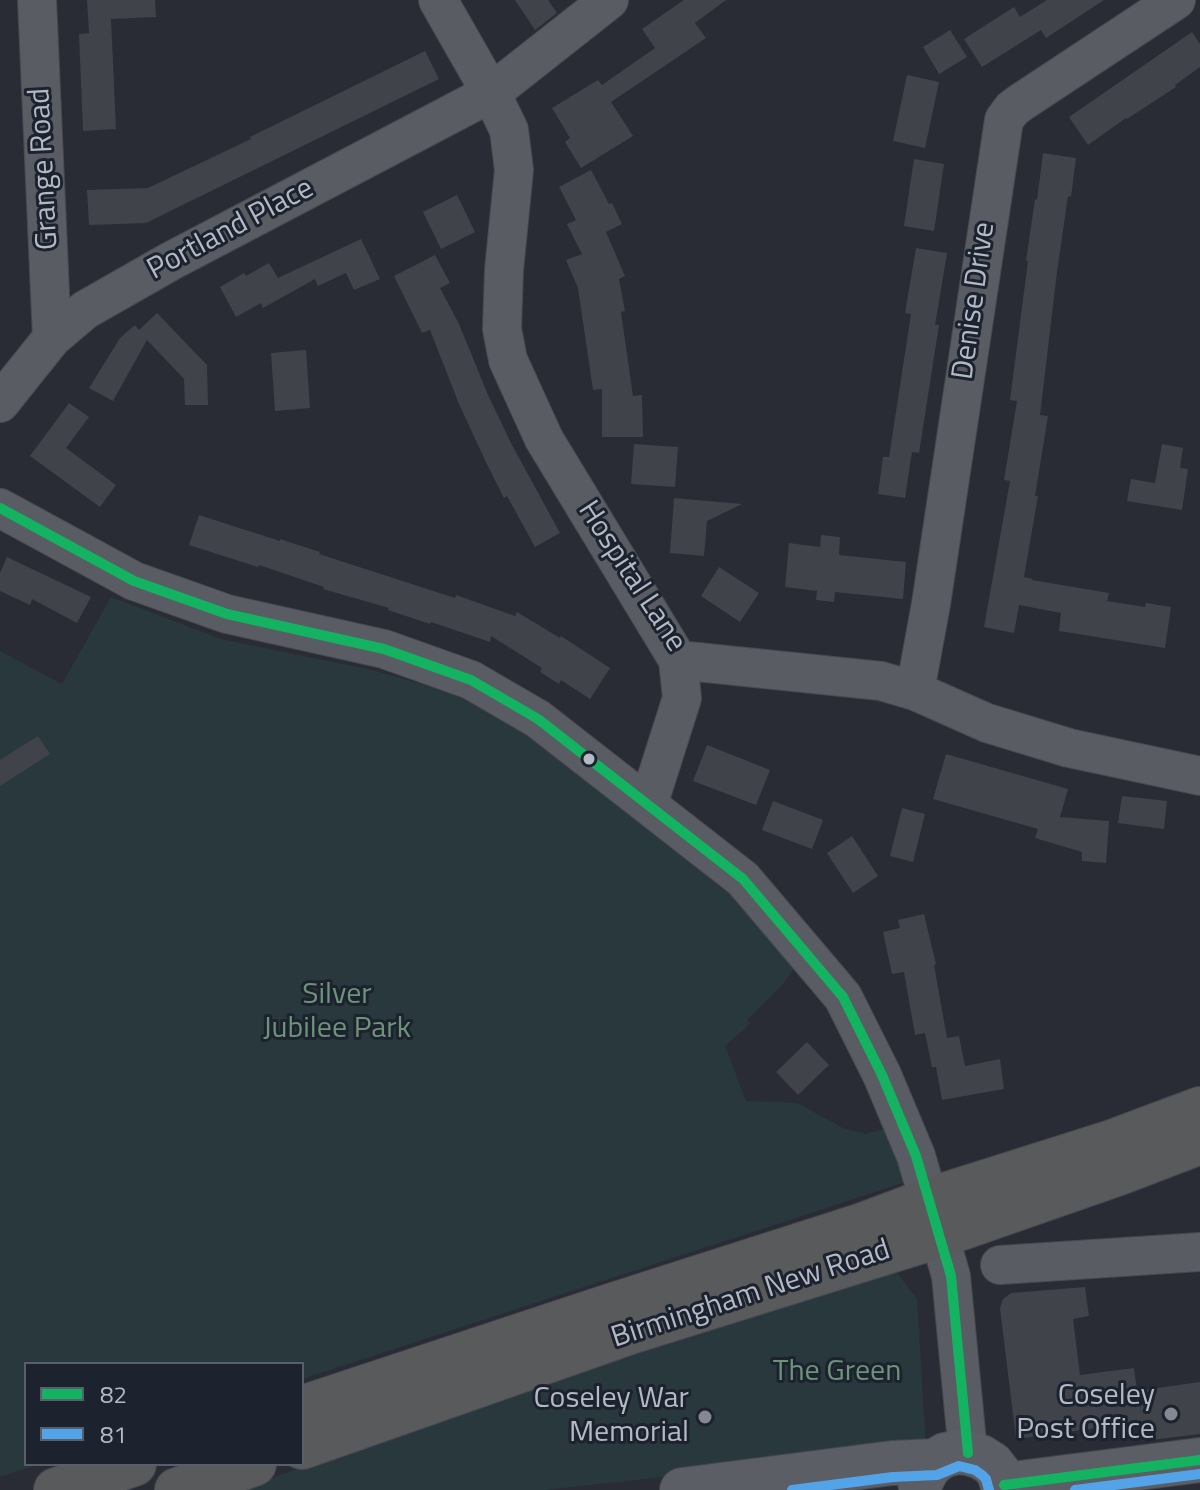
<!DOCTYPE html>
<html>
<head>
<meta charset="utf-8">
<style>
  body { margin:0 }
  #map { position:relative; width:1200px; height:1490px; overflow:hidden; background:#292c34; font-family:"Titillium Web",sans-serif }
  canvas { display:block }
  .legend { position:absolute; left:24px; top:1362px; width:280px; height:104px; box-sizing:border-box; background:#1d232e; border:2px solid #595f6a; margin:0; padding:10px 14px; list-style:none; font-size:24px; color:#b3b9c5 }
  .legend li { display:flex; align-items:center; gap:16px; height:40px }
  .legend b { width:40px; border:2px solid #595f6a }
</style>
</head>
<body>
<div id="map">
<canvas width="1200" height="1490"></canvas>
<ul class="legend">
<li><b style="height:10px;background:#13b361"></b>82</li>
<li><b style="height:10px;background:#53a3e8"></b>81</li>
</ul>
</div>
<script>
const ctx = document.querySelector('canvas').getContext('2d');
ctx.lineJoin = 'round';
function fill(path, color) { ctx.fillStyle = color; ctx.fill(path, 'evenodd'); }
const toPath = rows => new Path2D(rows.map(r => 'M' + r).join(''));
function stroke(path, color, width, dash) { ctx.strokeStyle = color; ctx.lineWidth = width; ctx.lineCap = dash ? 'butt' : 'round'; ctx.setLineDash(dash || []); ctx.stroke(path); }
function drawText(font, color, halo, rows, align = 'center') {
  ctx.font = font + ' "Titillium Web",sans-serif'; ctx.lineWidth = 6; ctx.setLineDash([]); ctx.textBaseline = 'middle'; ctx.strokeStyle = halo; ctx.fillStyle = color; for (const [text, x, y, turn = 0] of rows) {
    ctx.save(); ctx.translate(x, y); ctx.rotate((+turn || 0) * Math.PI / 180); ctx.textAlign = isNaN(turn) ? turn : align; if (halo) ctx.strokeText(text, 0, 0); ctx.fillText(text, 0, 0); ctx.restore();
  }
}
fill(toPath([
  [111,597,221,639,377,671,458,695,524,731,734,890,796,966,782,985,747,1020,750,1024,725,1046,746,1101,797,1103,843,1128,865,1134,897,1125,912,1180,302,1379,302,1364,26,1364,26,1464,40,1464,0,1477,0,651,62,684],
  [891,1265,917,1299,926,1448,544,1490,246,1490,243,1488]
]), '#29383c');
fill(toPath([
  [87,0,155,0,156,17,111,19,116,129,83,131,79,34,89,33],
  [515,0,548,0,557,13,535,30],
  [684,0,726,0,695,23,706,38,611,102,633,136,581,168,565,142,570,138,552,108,598,80,602,85,655,48,642,29],
  [1047,0,1104,0,1046,38,1041,30,982,67,964,39,1014,7,1020,17],
  [950,30,967,57,939,74,923,47],
  [1192,32,1200,44,1200,67,1175,85,1176,87,1127,119,1126,118,1088,145,1069,117],
  [425,51,439,79,146,223,89,225,87,190,148,188,251,139,250,137],
  [907,75,939,82,925,148,893,141],
  [1043,153,1076,158,1071,197,1068,196,1057,272,1040,415,1048,416,1035,496,1038,496,1024,577,1033,579,1032,580,1109,593,1107,601,1145,607,1146,603,1171,607,1165,648,1059,631,1061,613,1019,605,1014,633,984,627,1010,481,1004,480,1017,401,1010,400,1028,261,1026,261,1035,199,1037,200],
  [914,159,944,164,934,231,904,226],
  [591,170,609,204,612,203,622,224,606,232,625,276,619,279,625,311,621,312,633,396,642,395,643,437,602,437,602,389,593,390,578,288,566,260,582,254,567,224,576,220,559,187],
  [457,195,475,232,441,249,423,212],
  [361,239,380,279,354,290,346,273,318,286,315,279,263,308,261,303,236,317,220,287,244,273,246,276,269,263,278,278],
  [916,248,947,253,935,325,939,325,919,453,912,452,905,498,878,494,883,457,889,457,911,314,905,313],
  [435,255,450,283,440,288,459,324,488,395,512,445,560,533,535,547,507,496,504,498,484,458,459,404,430,330,422,333,394,276],
  [157,313,207,365,208,405,185,405,184,379,147,340,113,401,89,388,120,338,135,325,139,330],
  [306,350,310,408,275,411,271,353],
  [69,403,89,417,66,448,116,485,100,507,30,456],
  [634,444,678,447,675,487,631,484],
  [1162,444,1183,448,1180,468,1188,469,1182,510,1127,501,1131,479,1155,483],
  [674,498,742,504,707,521,704,556,670,553],
  [199,515,280,541,280,539,320,552,319,554,455,598,456,595,515,616,517,612,560,638,561,636,610,668,590,699,561,680,559,684,540,672,542,668,491,636,490,642,431,622,430,624,388,610,389,608,323,589,324,587,259,565,258,567,189,545],
  [821,535,840,537,839,555,906,562,903,599,835,592,834,602,816,600,817,591,785,587,789,543,820,547],
  [7,557,91,597,77,623,32,599,30,605,0,591,0,573],
  [719,567,759,593,740,622,701,596],
  [38,736,50,754,0,786,0,760],
  [707,745,770,770,756,805,693,781],
  [946,754,1068,789,1060,817,1109,821,1106,863,1082,861,1082,852,1035,838,1038,829,933,799],
  [1122,796,1167,801,1164,829,1118,823],
  [773,801,823,820,812,849,762,830],
  [902,808,925,814,913,862,890,856],
  [852,836,878,876,853,893,827,853],
  [924,914,936,964,934,965,947,1038,959,1036,965,1066,1000,1059,1004,1089,942,1100,936,1067,932,1067,925,1033,915,1035,904,972,892,974,883,932,900,928,898,920],
  [807,1042,829,1065,798,1095,776,1072],
  [1085,1287,1089,1316,1073,1319,1080,1375,1134,1368,1137,1391,1200,1382,1200,1434,1143,1441,1141,1422,1016,1439,1000,1308,1003,1299,1011,1293]
]), '#404349');
const minor = toPath([
  [37,0,52,338],
  [438,0,491,93,509,130,514,170,504,270,502,329,508,360,544,439,678,660,881,681,915,691,987,723,1069,748,1200,776],
  [0,403,52,338,85,310,171,261,491,93,609,0],
  [0,508,134,581,227,614,384,649,471,680,538,719,743,879,843,997,882,1075,916,1156,951,1276,968,1453],
  [915,691,931,604,1004,120,1012,109,1020,103,1176,0],
  [648,805,682,698,678,660],
  [1000,1265,1200,1252]
]);
const major = toPath([
  [920,1483,928,1468,935,1461,945,1455,958,1452,968,1453,981,1457,992,1464,999,1473,1004,1490],
  [1004,1485,1200,1460],
  [682,1490,892,1463,935,1461]
]);
const highway = toPath([
  [302,1408,610,1306,860,1226,929,1200,1109,1143,1200,1109],
  [302,1447,630,1332,941,1235,1119,1173,1200,1142],
  [56,1490,134,1464],
  [177,1490,254,1464]
]);
stroke(minor, '#47494e', 40);
stroke(major, '#44474e', 46);
stroke(highway, '#46494f', 46);
stroke(minor, '#595c62', 38);
stroke(major, '#5b5e64', 44);
stroke(highway, '#585a5c', 44);
stroke(toPath([
  [0,508,134,581,227,614,384,649,471,680,538,719,743,879,843,997,882,1075,916,1156,951,1276,968,1453],
  [1004,1485,1200,1460]
]), '#13b361', 10);
stroke(toPath([
  [792,1490,893,1477,937,1475,959,1466,975,1470,982,1475,986,1479,989,1490],
  [1075,1490,1200,1474]
]), '#53a3e8', 10);
for (const [x, y, r, color] of [
  [589,759,7,"#b3b9c5"],
  [1171,1414,8,"#838892"],
  [705,1417,8,"#838892"]
]) { const dot = new Path2D(); dot.arc(x, y, r, 0, 2 * Math.PI); ctx.fillStyle = color; ctx.fill(dot); stroke(dot, '#1d232e', 3); }
drawText('30px', '#b3b9c5', '#1d232e', [
  ["Grange Road",45,169,-93],
  ["Portland Place",231,230,-28],
  ["Denise Drive",975,301,-82],
  ["Hospital Lane",631,577,57],
  ["Birmingham New Road",751,1295,-18]
]);
drawText('30px', '#6d9379', '#1d232e', [
  ["Silver",337,996],
  ["Jubilee Park",337,1030],
  ["The Green",837,1373]
]);
drawText('30px', '#b3b9c5', '#1d232e', [
  ["Coseley",1155,1397],
  ["Post Office",1155,1431],
  ["Coseley War",689,1400],
  ["Memorial",689,1434]
], 'right');
</script>
</body>
</html>
